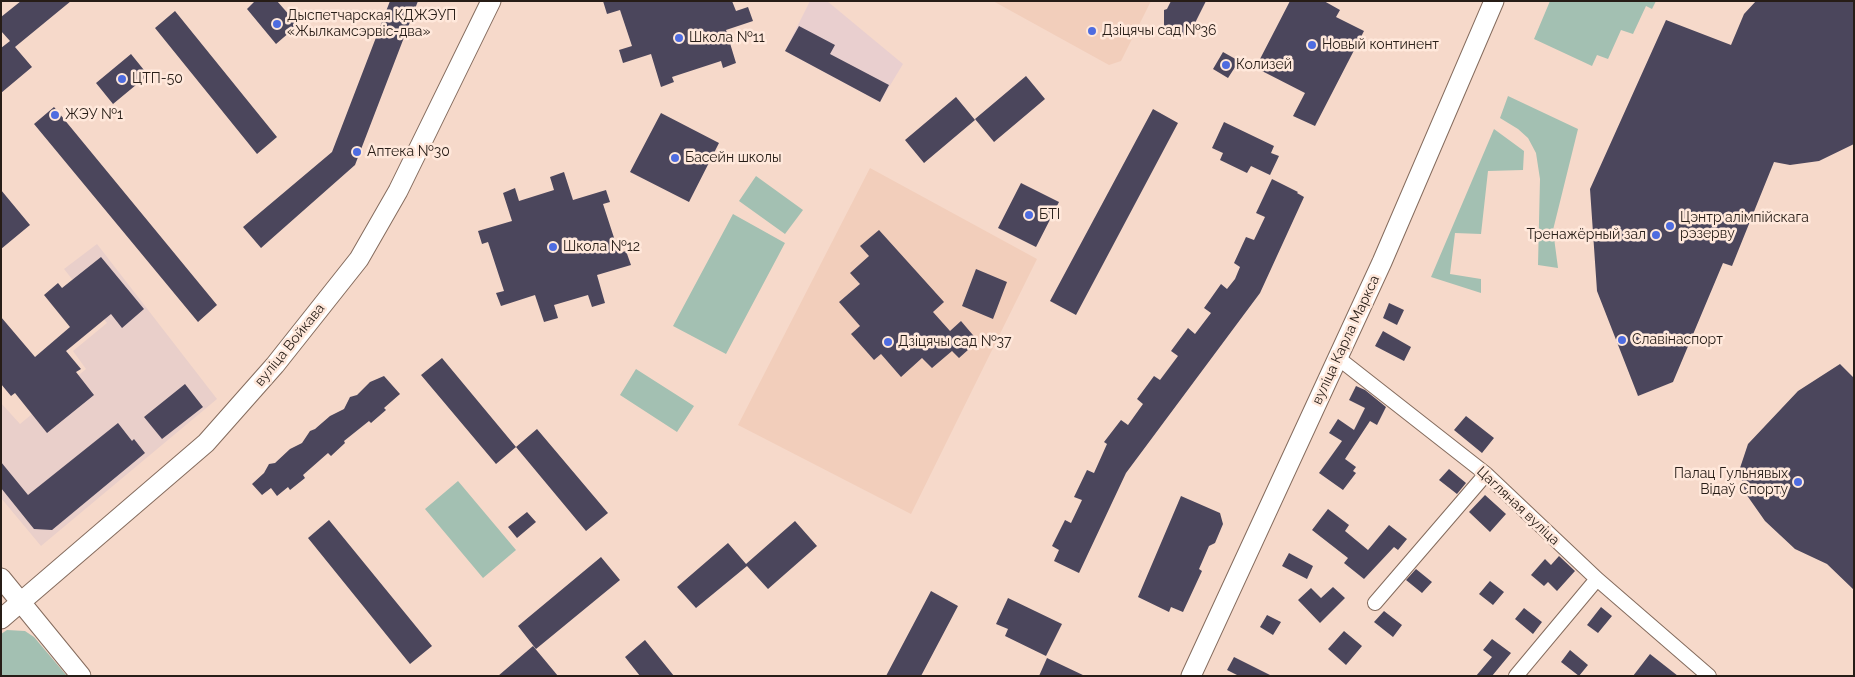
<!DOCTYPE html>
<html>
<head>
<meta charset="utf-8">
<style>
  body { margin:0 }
  #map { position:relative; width:1855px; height:677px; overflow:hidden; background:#f6d9ca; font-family:Raleway,sans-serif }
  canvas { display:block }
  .frame { position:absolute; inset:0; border:2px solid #271d17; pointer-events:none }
</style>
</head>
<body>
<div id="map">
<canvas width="1855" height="677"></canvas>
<div class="frame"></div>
</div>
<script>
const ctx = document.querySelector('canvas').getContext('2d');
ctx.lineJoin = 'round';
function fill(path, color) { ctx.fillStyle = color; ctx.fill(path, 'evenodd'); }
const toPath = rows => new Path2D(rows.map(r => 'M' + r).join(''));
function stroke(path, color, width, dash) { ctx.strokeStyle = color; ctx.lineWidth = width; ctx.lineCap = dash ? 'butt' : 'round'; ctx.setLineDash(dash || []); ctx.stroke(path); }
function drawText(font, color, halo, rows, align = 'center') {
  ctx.font = font + ' Raleway,sans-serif'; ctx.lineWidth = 5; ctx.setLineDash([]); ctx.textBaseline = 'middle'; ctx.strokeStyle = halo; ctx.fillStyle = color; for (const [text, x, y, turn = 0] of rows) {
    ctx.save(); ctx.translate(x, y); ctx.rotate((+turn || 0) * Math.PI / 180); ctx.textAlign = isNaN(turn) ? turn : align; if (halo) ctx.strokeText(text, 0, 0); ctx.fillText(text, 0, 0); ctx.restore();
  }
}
fill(toPath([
  [97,244,217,399,41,546,1,498,1,403,20,424,86,369,73,351,107,323,64,269]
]), '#e9cfca');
fill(toPath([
  [810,1,827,1,903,64,880,102,785,51]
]), '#e9cfcf');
fill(toPath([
  [993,1,1151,1,1121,61,1109,65],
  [870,168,1037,259,911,514,738,425]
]), '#f2cebb');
fill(toPath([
  [1550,1,1656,1,1652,9,1646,6,1633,34,1621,30,1608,59,1597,55,1592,66,1534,39],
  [1508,96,1578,129,1553,230,1558,268,1538,265,1540,179,1536,153,1528,138,1518,129,1500,118],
  [1494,129,1524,151,1523,170,1488,171,1481,234,1455,233,1450,274,1481,279,1481,293,1431,277],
  [756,176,803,210,785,234,739,201],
  [733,214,785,243,726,354,673,326],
  [636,369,694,406,677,432,620,395],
  [458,481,516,550,483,578,425,509],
  [7,630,25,631,34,637,67,676,1,676,1,634]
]), '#a3c0b2');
fill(toPath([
  [21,1,71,1,15,47,32,67,1,93,1,48,10,41,1,31,1,17],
  [255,1,277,1,298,25,276,44,247,9],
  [390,1,418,1,355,165,261,248,243,227,332,152],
  [603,1,732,1,736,11,748,7,753,21,726,30,736,63,723,68,721,61,672,77,674,82,661,87,651,54,623,63,619,50,632,46,620,10,607,14],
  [1171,1,1206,1,1193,27,1189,25,1183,36,1164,26,1164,10,1167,9],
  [1290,1,1324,1,1340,10,1336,17,1364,31,1315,126,1293,116,1305,93,1262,71,1267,63,1260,59],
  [1756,1,1854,1,1854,144,1819,161,1790,165,1774,162,1732,266,1723,263,1673,382,1638,396,1597,291,1590,189,1666,20,1731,45,1744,14],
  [175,11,277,137,257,154,155,28],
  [799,26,835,45,830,54,889,85,880,102,785,51],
  [1223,52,1239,61,1228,78,1213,69],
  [131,54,148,75,113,104,96,83],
  [1026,76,1045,99,994,142,975,119],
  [956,97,975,120,924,163,905,140],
  [54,107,217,305,198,322,34,124],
  [1153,109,1178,123,1076,315,1050,301],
  [661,113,719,143,689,202,630,172],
  [1224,122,1274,146,1271,153,1279,156,1270,175,1251,166,1247,173,1220,160,1223,153,1212,148],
  [564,172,573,200,606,190,610,202,603,204,619,253,626,251,631,265,597,275,605,303,592,307,588,295,554,305,558,318,544,322,535,295,501,306,496,293,504,291,488,242,482,244,478,231,512,221,503,193,515,188,519,201,554,190,550,177],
  [1272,179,1298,192,1297,193,1304,197,1260,293,1126,473,1079,573,1054,561,1059,550,1052,546,1065,520,1071,523,1082,500,1074,497,1087,470,1094,473,1107,444,1104,442,1121,420,1128,425,1143,404,1137,399,1154,376,1160,380,1178,356,1171,351,1188,328,1195,334,1211,313,1204,308,1221,284,1227,289,1235,279,1240,267,1234,263,1246,237,1254,240,1265,217,1256,213],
  [1021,183,1059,202,1036,247,998,228],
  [1,190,30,225,1,249],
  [879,230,944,302,933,312,950,331,961,321,978,341,959,358,952,351,932,368,922,358,901,377,881,354,874,360,851,334,860,326,839,302,860,284,850,273,869,256,860,246],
  [101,257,144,309,122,328,111,314,66,351,81,369,76,372,94,395,47,433,15,393,11,396,1,384,1,317,35,357,70,327,44,295,58,283,62,288],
  [976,269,1007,282,993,319,962,306],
  [1389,303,1404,310,1397,325,1383,318],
  [1383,331,1411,347,1404,361,1375,346],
  [442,358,516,447,496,464,421,375],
  [1840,364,1854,378,1854,590,1827,564,1795,549,1765,521,1746,494,1739,471,1748,444,1798,391],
  [384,376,400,394,384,408,386,410,371,423,369,421,344,441,345,443,331,456,328,453,303,475,305,478,290,490,288,487,277,496,271,488,262,495,252,484,264,473,269,464,275,463,290,449,302,443,310,431,315,429,330,416,344,409,350,397,357,395,370,382],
  [185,384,203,407,162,439,144,417],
  [1356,386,1365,390,1386,407,1377,425,1370,421,1345,459,1356,467,1353,471,1356,473,1343,490,1319,473,1342,441,1329,433,1338,419,1354,430,1365,408,1349,400],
  [1466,416,1494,438,1482,453,1454,430],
  [118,423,132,441,134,439,145,453,52,530,34,529,1,488,1,462,28,495],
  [537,429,608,513,586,531,516,447],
  [1449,469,1466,483,1457,494,1439,480],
  [1485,495,1506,514,1490,532,1469,512],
  [1181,496,1220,513,1223,524,1215,543,1209,546,1199,569,1202,571,1183,612,1171,607,1169,612,1138,597],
  [1328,509,1349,525,1345,531,1368,550,1389,525,1407,539,1398,550,1394,547,1364,579,1344,563,1348,558,1312,530],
  [527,512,536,522,517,538,508,527],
  [329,520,432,646,410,664,308,538],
  [795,521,817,546,768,589,747,566,696,608,677,587,728,543,746,564],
  [1289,553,1313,566,1307,579,1282,566],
  [1559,556,1575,571,1557,591,1548,582,1544,586,1531,575,1545,559,1551,565],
  [601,557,620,580,536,649,518,626],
  [1416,569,1432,582,1422,593,1406,580],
  [1490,581,1504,592,1493,605,1479,594],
  [1333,587,1345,598,1320,623,1298,600,1311,588,1321,598],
  [931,591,958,606,921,676,886,676],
  [1008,598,1062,624,1046,656,1005,636,1008,629,996,624],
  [1601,607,1612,616,1598,633,1587,625],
  [1524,608,1542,622,1533,634,1515,619],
  [1384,611,1402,625,1393,637,1374,622],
  [1267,615,1281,622,1273,635,1260,627],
  [1344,631,1362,646,1346,665,1328,649],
  [1492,639,1511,653,1492,676,1476,676,1492,657,1483,650],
  [645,640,674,676,640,676,625,657],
  [533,646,558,676,498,676],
  [1570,650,1588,665,1579,676,1561,662],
  [1650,654,1678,676,1633,676],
  [1234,657,1272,676,1239,676,1227,670],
  [1047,658,1085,676,1039,676]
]), '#4b465c');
const street = toPath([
  [1338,358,1486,474,1597,579,1516,676],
  [1597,579,1709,676],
  [1375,603,1486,474]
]);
const secondary = toPath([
  [1,578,81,676],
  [1,619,206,443,275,365,359,259,398,191,491,1],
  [1191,676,1382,262,1494,1]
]);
stroke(street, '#846b5d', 16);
stroke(secondary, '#846b5d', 21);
stroke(street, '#fff', 14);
stroke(secondary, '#fff', 19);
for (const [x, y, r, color] of [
  [277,24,5,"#4e6ce0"],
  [1092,31,5,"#4e6ce0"],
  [679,38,5,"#4e6ce0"],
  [1312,45,5,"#4e6ce0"],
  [1226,65,5,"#4e6ce0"],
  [122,79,5,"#4e6ce0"],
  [55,115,5,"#4e6ce0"],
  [357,152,5,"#4e6ce0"],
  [675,158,5,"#4e6ce0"],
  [1029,215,5,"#4e6ce0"],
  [1670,226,5,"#4e6ce0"],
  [1656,235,5,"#4e6ce0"],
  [553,247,5,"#4e6ce0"],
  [1622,340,5,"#4e6ce0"],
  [888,342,5,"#4e6ce0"],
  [1798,482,5,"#4e6ce0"]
]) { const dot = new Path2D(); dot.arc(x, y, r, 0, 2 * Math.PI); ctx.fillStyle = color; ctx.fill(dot); stroke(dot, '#ffe8db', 2); }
drawText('14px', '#271d17', '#ffe8db', [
  ["Дыспетчарская КДЖЭУП",287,16],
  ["«Жылкамсэрвіс-два»",287,32],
  ["Дзіцячы сад №36",1102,31],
  ["Школа №11",689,38],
  ["Новый континент",1322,45],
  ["Колизей",1236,65],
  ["ЦТП-50",132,79],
  ["ЖЭУ №1",65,115],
  ["Аптека №30",367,152],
  ["Басейн школы",685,158],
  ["БТІ",1039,215],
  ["Цэнтр алімпійскага",1680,218],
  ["рэзерву",1680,234],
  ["Тренажёрный зал",1646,235,"right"],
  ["Школа №12",563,247],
  ["Славінаспорт",1632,340],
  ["Дзіцячы сад №37",898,342],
  ["Палац Гульнявых",1788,474,"right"],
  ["Відаў Спорту",1788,490,"right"]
], 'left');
drawText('14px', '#271d17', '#ffe8db', [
  ["вуліца Карла Маркса",1346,340,-65],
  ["вуліца Войкава",290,345,-51],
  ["Цагляная вуліца",1518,506,43]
]);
</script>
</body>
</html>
